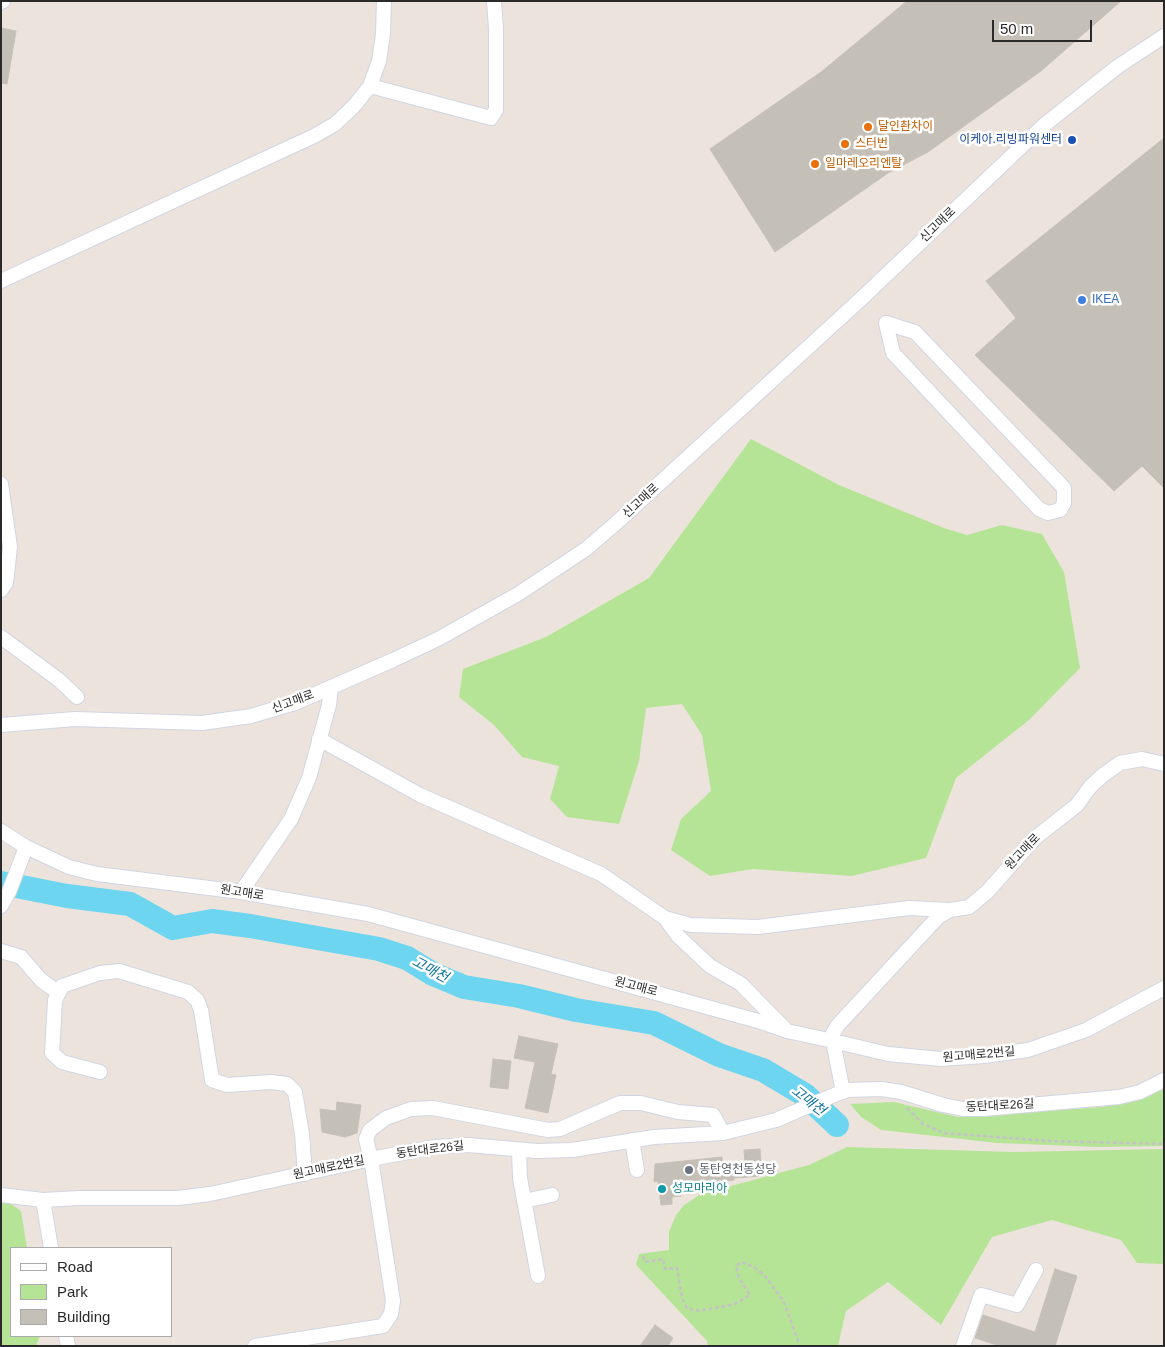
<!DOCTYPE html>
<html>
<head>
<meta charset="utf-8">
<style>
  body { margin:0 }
  #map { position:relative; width:1165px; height:1347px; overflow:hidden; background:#ece4dc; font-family:Arial,sans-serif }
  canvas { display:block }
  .frame { position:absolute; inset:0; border:2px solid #2a2a2a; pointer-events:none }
  .legend { position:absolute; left:10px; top:1247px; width:162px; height:90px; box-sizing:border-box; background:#fff; border:1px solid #aaa; margin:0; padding:6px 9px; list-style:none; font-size:15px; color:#2a2a2a }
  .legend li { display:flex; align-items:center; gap:10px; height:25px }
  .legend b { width:25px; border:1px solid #aaa }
  .scale { position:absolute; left:992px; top:20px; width:100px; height:22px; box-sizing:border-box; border:2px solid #2a2a2a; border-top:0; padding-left:6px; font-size:15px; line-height:18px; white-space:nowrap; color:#2a2a2a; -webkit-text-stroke:4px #fff; paint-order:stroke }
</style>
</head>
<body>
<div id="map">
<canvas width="1165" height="1347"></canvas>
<div class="frame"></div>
<ul class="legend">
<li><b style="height:6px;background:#fff"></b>Road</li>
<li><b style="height:14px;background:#b6e497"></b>Park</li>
<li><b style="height:14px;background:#c4bfb7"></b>Building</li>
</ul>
<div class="scale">50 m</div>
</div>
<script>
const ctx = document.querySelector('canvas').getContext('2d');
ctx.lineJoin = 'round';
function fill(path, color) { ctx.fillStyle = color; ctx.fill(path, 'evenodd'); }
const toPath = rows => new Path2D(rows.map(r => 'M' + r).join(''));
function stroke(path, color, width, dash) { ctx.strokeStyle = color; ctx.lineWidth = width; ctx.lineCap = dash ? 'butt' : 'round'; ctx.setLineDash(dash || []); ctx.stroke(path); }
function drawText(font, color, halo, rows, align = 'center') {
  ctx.font = font + ' Arial,"Noto Sans KR",sans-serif'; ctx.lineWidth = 5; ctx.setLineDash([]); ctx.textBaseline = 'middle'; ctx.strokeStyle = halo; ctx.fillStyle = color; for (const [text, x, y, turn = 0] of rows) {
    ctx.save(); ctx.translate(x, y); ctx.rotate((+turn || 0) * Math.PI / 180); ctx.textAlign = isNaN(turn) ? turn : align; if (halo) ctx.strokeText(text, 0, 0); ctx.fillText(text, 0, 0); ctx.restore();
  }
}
fill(toPath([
  [751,439,839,485,944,528,967,535,1002,525,1042,534,1064,572,1080,668,1029,720,956,778,926,858,852,876,753,869,710,876,671,850,681,819,711,791,702,735,682,704,646,708,639,761,619,824,567,817,550,799,559,766,522,757,494,725,459,697,463,669,546,637,649,578],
  [1164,1089,1164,1146,1098,1147,997,1143,881,1130,861,1117,850,1104,894,1102,958,1117,1102,1107,1143,1098],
  [847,1147,1013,1152,1164,1149,1164,1264,1137,1263,1121,1240,1052,1220,992,1237,941,1325,888,1282,846,1311,838,1346,708,1346,707,1341,638,1267,636,1264,639,1254,669,1250,669,1232,676,1215,684,1205,701,1194,809,1165],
  [1,1197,21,1211,27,1248,11,1248,11,1336,40,1336,36,1346,1,1346]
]), '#b6e497');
stroke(toPath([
  [1,883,67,896,130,904,173,928,212,921,250,926,379,949,407,958,433,974,464,987,519,996,576,1010,654,1023,719,1055,763,1070,805,1095,837,1125]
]), '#6dd5f0', 24);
const building = toPath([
  [907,1,1121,1,1041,71,928,152,888,173,775,252,710,149,821,72,907,1],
  [1,28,16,31,7,84,1,83,1,28],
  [1164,138,1164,488,1142,466,1114,491,975,355,1016,318,986,281,1164,138],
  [519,1036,558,1044,551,1074,556,1075,548,1113,525,1108,535,1062,514,1058,519,1036],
  [493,1059,511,1061,508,1089,490,1087,493,1059],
  [337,1102,361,1105,357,1133,345,1137,322,1132,320,1109,336,1111,337,1102],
  [760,1149,762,1176,734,1178,734,1180,724,1181,725,1185,680,1190,681,1196,672,1197,672,1204,661,1205,658,1181,654,1182,655,1164,722,1157,723,1164,745,1162,744,1150,760,1149],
  [1055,1269,1077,1276,1055,1346,1000,1346,975,1338,983,1315,1035,1332,1055,1269],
  [655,1325,673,1338,668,1346,640,1346,655,1325]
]);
fill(building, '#c4bfb7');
stroke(building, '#c8c0b5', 1);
const minor = toPath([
  [1,2,3,1],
  [370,86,491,118,496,110,496,29,494,1],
  [1,281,314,136,335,124,354,106,370,86,379,61,383,34,384,1],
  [886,323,915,332,1064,488,1064,503,1060,510,1048,513,1039,509,893,353,886,323],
  [1,484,10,547,6,583,1,590],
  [1,637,59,680,77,697],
  [1,725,75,719,202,723,251,716,295,703,393,660,438,639,518,594,586,549,615,524,862,298,1043,126,1117,67,1164,36],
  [319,739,420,795,601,874,665,918,678,936,695,952,710,966,741,984,785,1029],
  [1,831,26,847,69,867,97,874,241,892,368,914,758,1021,787,1031,833,1041,833,1033,838,1025,939,916,950,910,969,907,987,892,1035,838,1077,805,1090,787,1103,775,1120,763,1142,759,1164,764],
  [241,892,291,819,309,778,329,705,331,687],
  [1,906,9,892,26,847],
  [665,918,691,925,758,927,909,908,950,910],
  [1,951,21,957,41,980,59,993],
  [100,1072,62,1062,52,1053,55,1000,62,986,100,973,119,971,188,992,197,1000,201,1010,212,1080,227,1085,271,1082,287,1084,295,1092,302,1134,305,1174],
  [843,1092,833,1041,888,1054,941,1059,984,1056,1028,1050,1086,1030,1164,988],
  [632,1140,637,1170],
  [519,1150,520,1178,538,1276],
  [1,1195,43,1200,79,1198,178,1198,210,1194,371,1159,366,1139,370,1130,386,1118,411,1109,433,1108,548,1130,560,1129,620,1103,641,1103,678,1112,713,1115,723,1133],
  [43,1200,51,1248],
  [524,1201,552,1195],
  [66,1336,68,1346],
  [255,1346,383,1326,391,1314,393,1301,371,1159,434,1147,468,1145,537,1151,572,1150,654,1137,723,1133,776,1120,846,1090,882,1089,901,1092,943,1105,963,1109,984,1109,1119,1097,1140,1092,1164,1080],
  [963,1346,981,1295,1017,1305,1036,1270]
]);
stroke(minor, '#d1d5e3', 16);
stroke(toPath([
  [907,1108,923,1124,944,1133,1050,1141,1164,1144],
  [643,1256,645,1262,663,1259,665,1269,677,1268,682,1298,687,1308,699,1311,735,1304,750,1295,739,1278,736,1266,742,1262,754,1267,764,1275,783,1300,800,1346]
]), '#c3c3c3', 2.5, [4, 2.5]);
stroke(minor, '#fff', 14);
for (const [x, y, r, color] of [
  [868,127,5,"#e8710a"],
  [1072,140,5,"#1a4fb4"],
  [845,144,5,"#e8710a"],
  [815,164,5,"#e8710a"],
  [1082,300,5,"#3f7fe0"],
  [689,1170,5,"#6b7280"],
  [662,1189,5,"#0f9aa8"]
]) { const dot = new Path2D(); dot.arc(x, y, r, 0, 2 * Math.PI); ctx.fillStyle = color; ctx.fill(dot); stroke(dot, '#fff', 2); }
drawText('12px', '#c56008', '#fff', [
  ["달인촨차이",878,127],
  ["스터번",855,144],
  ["일마레오리엔탈",825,164]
], 'left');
drawText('12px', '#164399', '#fff', [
  ["이케아.리빙파워센터",1062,140]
], 'right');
drawText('12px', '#2a2a2a', '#fff', [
  ["신고매로",938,225,-44],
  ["신고매로",641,501,-43],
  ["신고매로",293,702,-20],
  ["원고매로",1023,852,-46],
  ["원고매로",242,893,9],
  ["원고매로",636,987,15],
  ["원고매로2번길",979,1055,-5],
  ["동탄대로26길",1000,1106,-3],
  ["동탄대로26길",430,1150,-7],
  ["원고매로2번길",329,1168,-12]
]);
drawText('12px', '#366cbe', '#fff', [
  ["IKEA",1092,300]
], 'left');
drawText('12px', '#5b616d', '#fff', [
  ["동탄영천동성당",699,1170]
], 'left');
drawText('12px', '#0d838f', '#fff', [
  ["성모마리아",672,1189]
], 'left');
drawText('italic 14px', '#0b739d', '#fff', [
  ["고매천",430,970,28],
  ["고매천",808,1101,38]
]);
</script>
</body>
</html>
